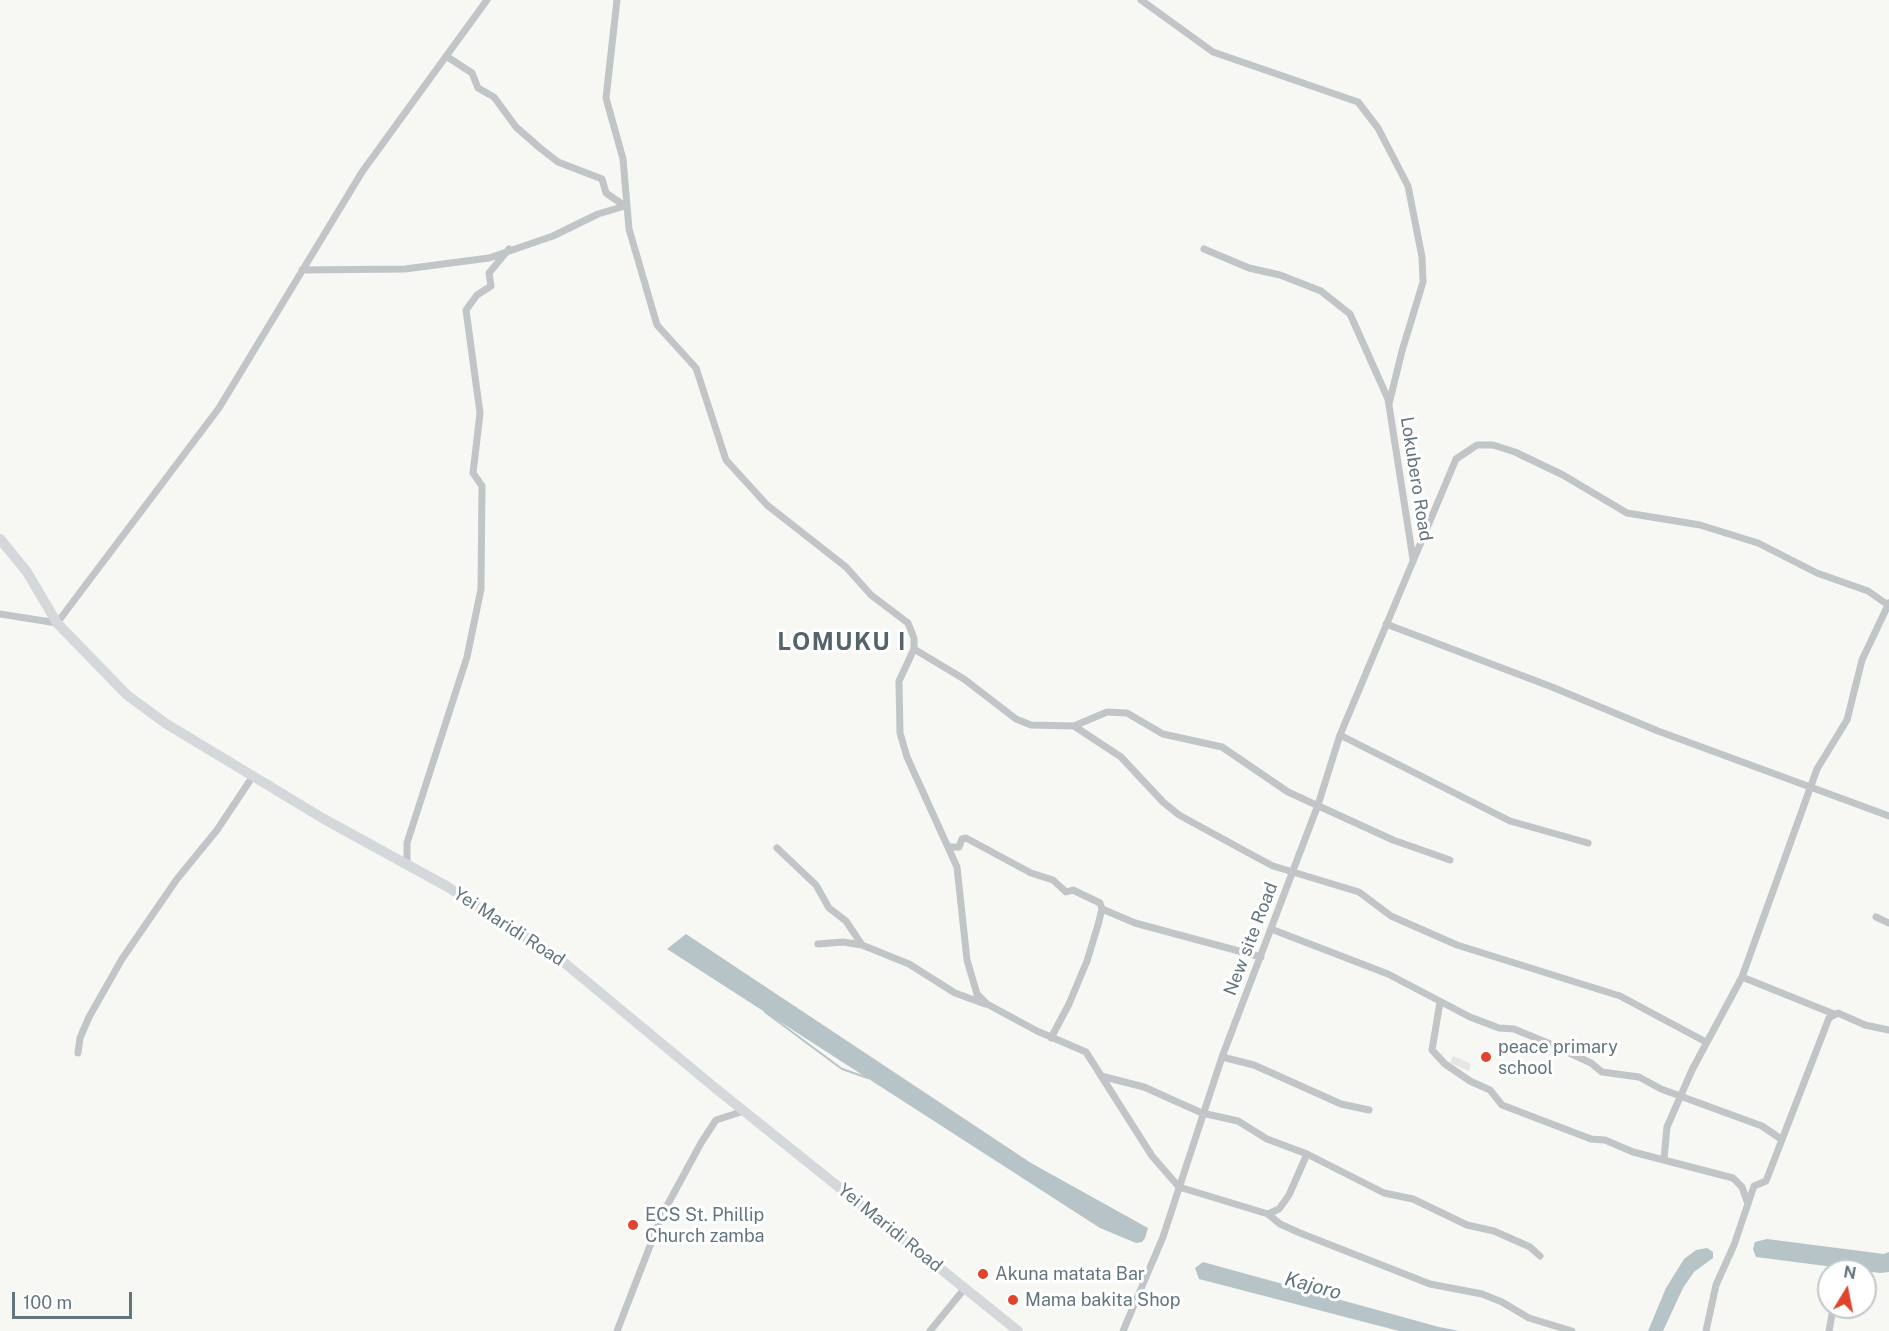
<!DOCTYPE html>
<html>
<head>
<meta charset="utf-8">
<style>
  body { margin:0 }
  #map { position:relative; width:1889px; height:1331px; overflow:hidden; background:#f7f7f4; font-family:"Public Sans",sans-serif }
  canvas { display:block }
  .north { position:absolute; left:1817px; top:1259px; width:60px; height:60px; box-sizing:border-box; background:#fff; border:2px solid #c1c8cc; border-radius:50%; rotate:10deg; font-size:16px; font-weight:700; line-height:24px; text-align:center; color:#63757f }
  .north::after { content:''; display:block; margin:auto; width:21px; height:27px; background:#df442c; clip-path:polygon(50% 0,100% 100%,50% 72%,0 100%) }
  .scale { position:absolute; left:12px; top:1292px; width:120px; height:27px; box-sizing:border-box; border:3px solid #63757f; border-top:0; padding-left:8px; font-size:18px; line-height:21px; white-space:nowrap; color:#63757f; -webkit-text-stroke:4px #fff; paint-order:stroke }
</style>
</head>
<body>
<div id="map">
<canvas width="1889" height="1331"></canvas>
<div class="north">N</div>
<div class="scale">100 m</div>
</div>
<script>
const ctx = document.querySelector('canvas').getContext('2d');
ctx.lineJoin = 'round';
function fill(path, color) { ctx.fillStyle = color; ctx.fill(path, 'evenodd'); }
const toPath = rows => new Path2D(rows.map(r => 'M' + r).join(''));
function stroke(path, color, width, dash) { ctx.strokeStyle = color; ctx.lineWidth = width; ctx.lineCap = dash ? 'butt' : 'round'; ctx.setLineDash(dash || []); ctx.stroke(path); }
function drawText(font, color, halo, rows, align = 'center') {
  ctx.font = font + ' "Public Sans",sans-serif'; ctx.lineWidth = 6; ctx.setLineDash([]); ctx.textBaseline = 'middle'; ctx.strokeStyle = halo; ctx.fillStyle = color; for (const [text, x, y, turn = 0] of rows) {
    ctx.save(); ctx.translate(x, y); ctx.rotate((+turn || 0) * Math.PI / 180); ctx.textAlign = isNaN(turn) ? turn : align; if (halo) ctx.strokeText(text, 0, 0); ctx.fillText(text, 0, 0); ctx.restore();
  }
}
fill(toPath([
  [1453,1056,1471,1064,1469,1071,1450,1063]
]), '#e5e7e5');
fill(toPath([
  [686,934,1031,1163,1148,1228,1145,1238,1142,1242,1136,1243,1100,1228,667,949],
  [1767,1239,1884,1254,1889,1252,1889,1272,1880,1273,1756,1257,1753,1249,1755,1242],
  [1707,1248,1713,1252,1713,1258,1694,1272,1683,1288,1663,1331,1648,1331,1666,1288,1684,1259,1696,1250],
  [1203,1262,1439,1327,1459,1331,1399,1331,1199,1279,1195,1268]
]), '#b6c4c7');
stroke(toPath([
  [765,1012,842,1069,868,1078]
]), '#b6c4c7', 2);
stroke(toPath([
  [617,0,606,98,623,159,629,229,657,325,696,368,726,460,767,505,846,567,871,595,908,623,914,638,914,649,899,681,900,733,907,757,957,867,967,960,977,994,987,1004,1037,1031,1086,1052,1152,1156,1179,1187,1268,1214,1280,1224,1300,1233,1430,1284,1482,1294,1502,1302,1529,1318,1572,1331],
  [1141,0,1213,52,1358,102,1378,128,1408,186,1422,257,1423,282,1402,351,1389,404],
  [446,56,472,73,478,88,494,97,516,127,540,148,558,162,602,179,606,193,625,206],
  [1204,249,1249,268,1280,275,1321,291,1350,314,1388,399,1413,559],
  [302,270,405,269,489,258,553,236,598,214,625,206],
  [0,614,57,623,219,408,362,172,487,0],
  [1386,624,1552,687,1658,731,1889,816],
  [914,649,964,679,1016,719,1031,725,1074,726,1107,712,1127,713,1163,734,1222,747,1288,792,1393,840,1450,860],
  [1074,726,1121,757,1163,802,1179,815,1256,857,1273,866,1359,892,1391,916,1457,945,1620,996,1706,1042],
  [1340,735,1510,821,1588,843],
  [949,847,959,847,962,839,966,838,1031,873,1053,880,1066,892,1073,890,1100,903,1102,909,1098,925,1087,961,1069,1004,1051,1038],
  [777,848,816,885,829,908,846,921,862,945,909,964,955,993,985,1004],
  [407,864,407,843,467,657,481,589,482,486,473,473,480,413,466,310,477,295,491,286,489,273,509,249],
  [1102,909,1135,923,1261,957],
  [1876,917,1889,923],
  [1271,929,1388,974,1470,1017,1499,1028,1514,1029,1548,1043,1591,1063,1602,1072,1639,1077,1661,1089,1762,1126,1781,1139],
  [818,944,843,942,862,945],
  [1742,977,1834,1014],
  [1440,1002,1432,1050,1445,1064,1470,1081,1490,1090,1502,1105,1591,1139,1605,1140,1633,1152,1733,1178,1742,1187,1748,1204],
  [78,1053,80,1038,89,1017,122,959,177,879,217,830,253,776],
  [1222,1057,1254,1065,1341,1104,1369,1110],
  [1101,1076,1144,1087,1202,1113,1238,1121,1267,1139,1307,1154,1384,1193,1413,1199,1467,1225,1494,1231,1530,1247,1540,1256],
  [1664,1159,1667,1127,1692,1070,1742,977,1817,769,1847,720,1862,660,1889,603],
  [1268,1214,1279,1209,1289,1195,1307,1154],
  [617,1331,662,1215,701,1143,716,1120,744,1111],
  [930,1331,965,1288],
  [1123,1331,1163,1237,1222,1057,1318,805,1340,735,1456,459,1477,445,1493,445,1515,452,1563,475,1627,513,1700,525,1758,543,1817,573,1868,591,1888,605],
  [1706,1331,1716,1285,1734,1245,1754,1186,1766,1181,1829,1018,1838,1013,1865,1025,1889,1030],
  [1829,1331,1833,1309]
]), '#c1c5c8', 7);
stroke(toPath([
  [0,539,27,572,57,623,127,695,165,723,324,819,448,887,561,960,714,1087,1018,1331]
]), '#d4d8db', 10);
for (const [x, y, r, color] of [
  [1486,1057,6,"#df442c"],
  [633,1225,6,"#df442c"],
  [983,1274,6,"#df442c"],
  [1013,1300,6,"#df442c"]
]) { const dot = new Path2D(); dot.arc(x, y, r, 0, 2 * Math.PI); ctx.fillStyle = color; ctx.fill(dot); stroke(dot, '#fff', 2); }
drawText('18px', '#63757f', '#fff', [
  ["Lokubero Road",1416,479,81],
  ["Yei Maridi Road",509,927,33],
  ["New site Road",1251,939,-69],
  ["Yei Maridi Road",890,1228,39]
]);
drawText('18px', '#63757f', '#fff', [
  ["peace primary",1498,1047],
  ["school",1498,1068],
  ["ECS St. Phillip",645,1215],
  ["Church zamba",645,1236],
  ["Akuna matata Bar",995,1274],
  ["Mama bakita Shop",1025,1300]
], 'left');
drawText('italic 20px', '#5e7579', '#fff', [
  ["Kajoro",1313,1286,15]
]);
ctx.letterSpacing = '1.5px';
drawText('bold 24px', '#55636a', '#fff', [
  ["LOMUKU I",842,643]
]);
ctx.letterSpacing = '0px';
</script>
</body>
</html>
